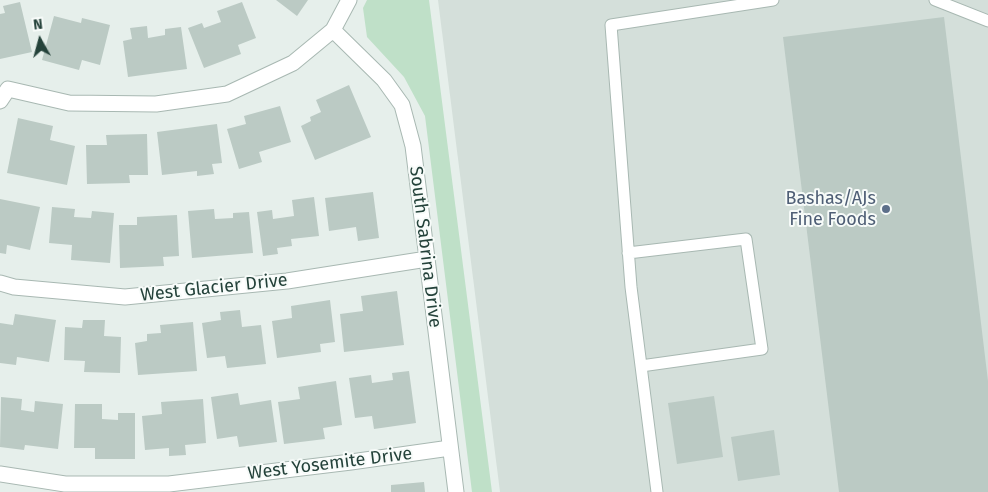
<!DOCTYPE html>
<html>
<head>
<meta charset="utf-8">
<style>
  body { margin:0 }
  #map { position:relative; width:988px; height:492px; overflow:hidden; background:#e6efeb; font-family:"Fira Sans",sans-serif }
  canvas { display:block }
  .north { position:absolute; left:15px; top:15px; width:50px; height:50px; -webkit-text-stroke:4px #f7fbf9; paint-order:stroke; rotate:353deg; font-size:14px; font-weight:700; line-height:20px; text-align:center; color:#24423a }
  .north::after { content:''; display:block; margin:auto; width:18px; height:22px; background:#24423a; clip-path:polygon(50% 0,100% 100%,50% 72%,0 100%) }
</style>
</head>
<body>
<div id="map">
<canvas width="988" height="492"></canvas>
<div class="north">N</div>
</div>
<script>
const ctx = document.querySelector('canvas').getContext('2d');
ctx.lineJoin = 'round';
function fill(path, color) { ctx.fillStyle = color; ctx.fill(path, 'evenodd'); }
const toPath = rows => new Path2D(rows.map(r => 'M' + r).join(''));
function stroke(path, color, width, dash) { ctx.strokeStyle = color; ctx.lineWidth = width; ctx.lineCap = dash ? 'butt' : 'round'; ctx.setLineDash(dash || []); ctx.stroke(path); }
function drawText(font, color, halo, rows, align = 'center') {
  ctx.font = font + ' "Fira Sans",sans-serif'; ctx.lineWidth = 4; ctx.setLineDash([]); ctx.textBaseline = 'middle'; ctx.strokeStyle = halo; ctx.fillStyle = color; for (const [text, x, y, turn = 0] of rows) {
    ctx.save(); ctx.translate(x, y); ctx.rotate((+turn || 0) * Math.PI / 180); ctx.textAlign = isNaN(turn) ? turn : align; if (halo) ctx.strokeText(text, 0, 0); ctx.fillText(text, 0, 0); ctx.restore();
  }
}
fill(toPath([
  [438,0,988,0,988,492,500,492]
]), '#d4dfda');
fill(toPath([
  [367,0,429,0,492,492,472,492,425,116,404,77,367,37,363,8]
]), '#bfe0c8');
fill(toPath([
  [276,0,308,0,297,16],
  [20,2,32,52,0,59,0,14,5,13,3,6],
  [242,2,256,38,238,45,241,54,204,68,188,28,202,23,204,28,221,22,217,11],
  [54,16,81,23,82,18,110,25,100,65,82,60,79,70,42,60],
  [944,17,988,381,988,492,839,492,783,37],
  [147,26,148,38,165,35,165,29,181,27,187,69,128,77,123,41,132,39,130,28],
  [349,85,371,137,315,160,301,126,311,121,310,117,321,112,316,100],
  [280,106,291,142,259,152,262,162,239,169,227,129,246,124,244,116],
  [18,118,53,126,50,140,75,146,67,185,7,173],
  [217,124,222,163,212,164,214,174,197,176,197,171,162,175,157,132],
  [147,134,148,175,129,175,130,183,87,184,86,145,107,145,106,135],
  [373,192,379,238,358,241,356,227,329,231,325,198],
  [314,197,319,236,291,239,292,246,277,248,278,254,263,256,257,212,272,210,273,219,294,216,292,200],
  [0,199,40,207,30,250,7,245,6,254,0,253],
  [52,207,75,209,74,217,91,218,92,211,114,213,110,263,71,260,72,245,49,243],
  [214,209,215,219,233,218,233,213,249,212,253,253,192,258,188,211],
  [177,215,179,256,163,257,164,266,120,268,119,225,137,225,137,217],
  [397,291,404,345,344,352,340,314,363,311,361,296],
  [330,300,335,342,320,344,321,352,277,358,272,321,292,318,291,306],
  [240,310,242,327,261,325,266,364,227,368,225,356,207,358,202,323,221,320,220,312],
  [15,314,56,320,49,362,17,357,16,365,0,363,0,323,13,325],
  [83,320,105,320,104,336,121,337,120,373,84,372,85,361,64,360,65,327,82,328],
  [193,322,197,371,138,375,135,343,147,341,147,334,161,333,160,325],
  [409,371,416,423,374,429,372,416,355,418,349,378,371,375,372,383,393,380,392,373],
  [336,381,342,425,323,428,325,439,284,444,278,402,300,399,298,387],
  [238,393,240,405,271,400,277,442,239,447,237,436,217,439,211,397],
  [714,396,723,457,677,464,668,403],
  [1,397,22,399,21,410,34,412,35,401,63,404,58,449,25,445,24,450,0,447],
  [203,399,206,443,185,445,186,455,169,456,169,448,145,450,142,416,162,414,161,402],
  [75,404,102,404,102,419,118,420,118,413,135,413,135,459,95,459,95,448,74,448],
  [774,430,780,475,738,481,731,437],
  [424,482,425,492,391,492,391,485]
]), '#bbcac4');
const service = toPath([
  [935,0,988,21],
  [628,253,746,239,762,349,641,366],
  [657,492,631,287,611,25,773,0]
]);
const minor = toPath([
  [333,30,384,80,402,105,413,146,456,492],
  [0,101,8,89,69,103,156,104,227,94,293,63,333,30,349,0],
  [0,283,14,287,125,297,287,281,427,259],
  [0,474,65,484,169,484,351,462,450,448]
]);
stroke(service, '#a8b8b2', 13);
stroke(minor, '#a8b8b2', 17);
stroke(service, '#fff', 11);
stroke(minor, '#fff', 15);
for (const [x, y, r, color] of [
  [886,209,5,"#5c6f8a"]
]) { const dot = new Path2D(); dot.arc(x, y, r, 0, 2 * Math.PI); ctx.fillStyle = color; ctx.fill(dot); stroke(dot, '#f7fbf9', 2); }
drawText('18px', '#4e5e75', '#f7fbf9', [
  ["Bashas/AJs",876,199],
  ["Fine Foods",876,220]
], 'right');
drawText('18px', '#24423a', '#f7fbf9', [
  ["South Sabrina Drive",425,247,83],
  ["West Glacier Drive",214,288,-6],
  ["West Yosemite Drive",330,464,-7]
]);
</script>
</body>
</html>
